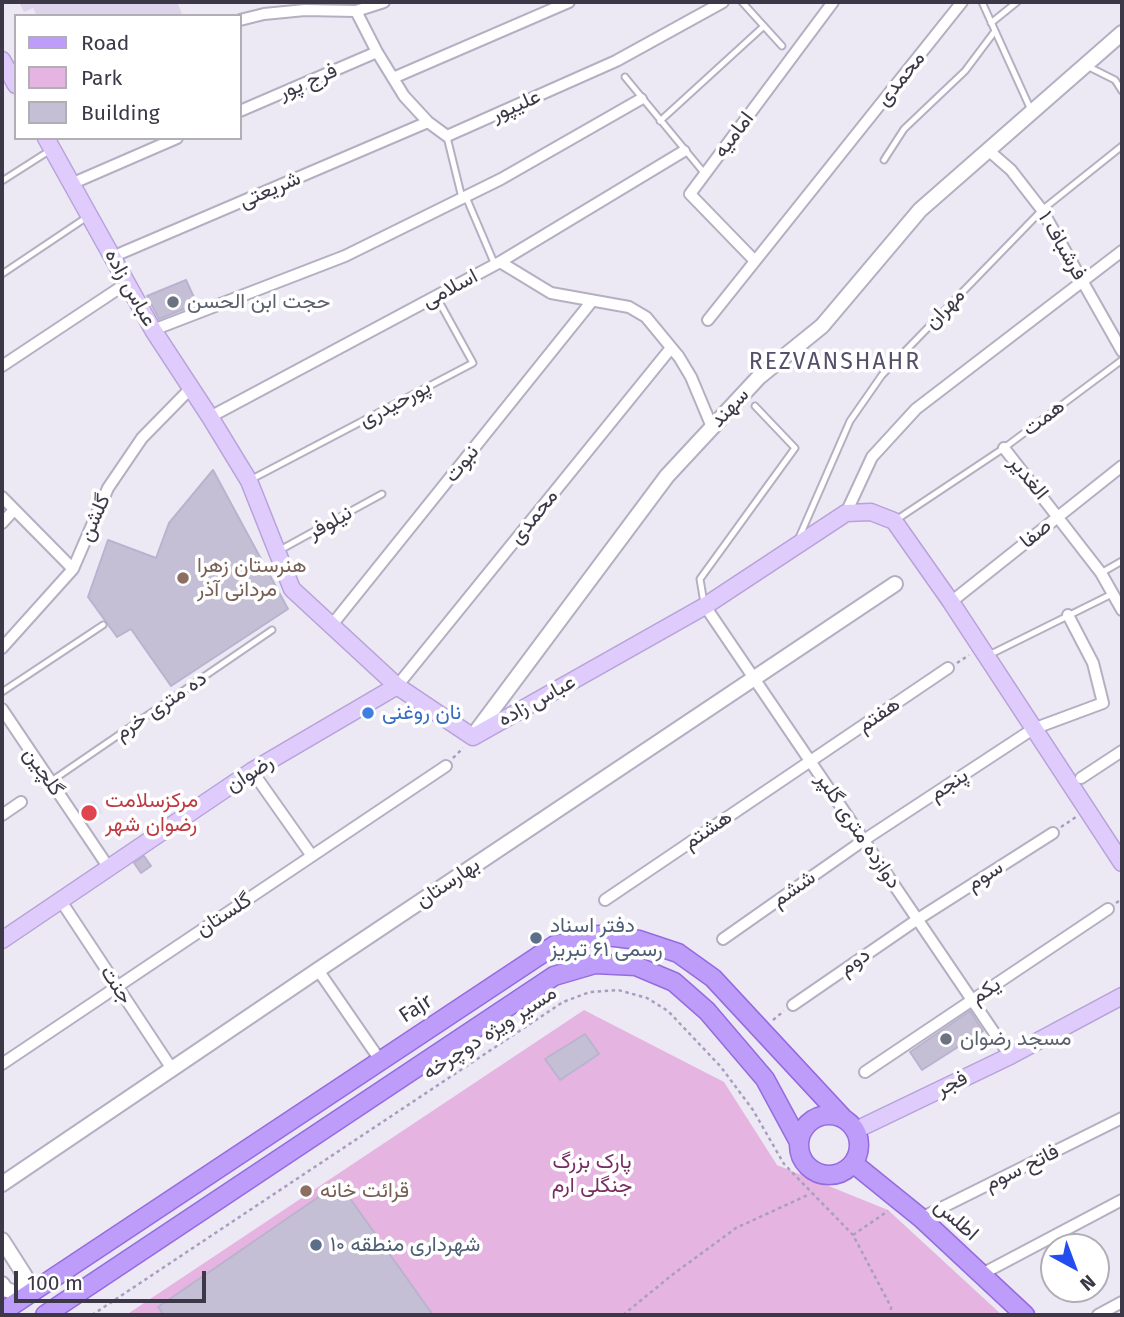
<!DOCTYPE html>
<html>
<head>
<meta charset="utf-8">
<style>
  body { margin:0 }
  #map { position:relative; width:1124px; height:1317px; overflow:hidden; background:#ede9f4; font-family:"Fira Sans",sans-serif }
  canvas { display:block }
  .frame { position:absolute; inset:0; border:4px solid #3c3847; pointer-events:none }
  .legend { position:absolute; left:14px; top:14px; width:228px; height:126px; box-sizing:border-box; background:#fff; border:2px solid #b1afb5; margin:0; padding:9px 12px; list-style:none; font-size:21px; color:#3c3847 }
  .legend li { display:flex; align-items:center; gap:14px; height:35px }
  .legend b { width:35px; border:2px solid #b1afb5 }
  .north { position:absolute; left:1040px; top:1233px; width:70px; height:70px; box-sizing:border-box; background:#fff; border:2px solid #b1afb5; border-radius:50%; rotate:139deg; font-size:19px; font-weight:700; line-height:28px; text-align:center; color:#3c3847 }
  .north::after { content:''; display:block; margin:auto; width:24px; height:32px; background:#244df0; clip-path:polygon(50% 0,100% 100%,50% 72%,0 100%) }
  .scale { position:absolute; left:14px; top:1271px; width:192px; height:32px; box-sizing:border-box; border:4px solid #3c3847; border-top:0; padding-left:9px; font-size:21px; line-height:24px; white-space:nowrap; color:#3c3847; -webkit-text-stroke:5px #fff; paint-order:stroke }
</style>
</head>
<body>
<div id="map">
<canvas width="1124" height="1317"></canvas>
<div class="frame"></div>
<ul class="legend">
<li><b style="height:9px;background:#be9cfa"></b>Road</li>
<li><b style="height:19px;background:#e6b4e1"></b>Park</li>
<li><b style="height:19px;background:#c5bfd5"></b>Building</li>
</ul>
<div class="north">N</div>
<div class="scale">100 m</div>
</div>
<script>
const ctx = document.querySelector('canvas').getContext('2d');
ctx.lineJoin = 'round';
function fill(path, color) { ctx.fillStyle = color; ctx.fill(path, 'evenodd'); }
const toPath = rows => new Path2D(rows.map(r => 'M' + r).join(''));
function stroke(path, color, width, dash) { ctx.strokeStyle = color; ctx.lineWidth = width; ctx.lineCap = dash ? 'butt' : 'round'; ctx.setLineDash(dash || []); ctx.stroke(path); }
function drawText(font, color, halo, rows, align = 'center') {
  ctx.font = font + ' "Fira Sans",Vazirmatn,sans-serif'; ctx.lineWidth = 7; ctx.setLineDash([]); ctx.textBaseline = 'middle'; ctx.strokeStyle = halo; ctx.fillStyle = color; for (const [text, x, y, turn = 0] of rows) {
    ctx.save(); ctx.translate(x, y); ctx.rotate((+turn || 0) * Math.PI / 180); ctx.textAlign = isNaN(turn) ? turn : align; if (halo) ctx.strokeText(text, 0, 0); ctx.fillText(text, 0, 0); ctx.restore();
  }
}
fill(toPath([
  [19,2,177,2,183,16,37,16,33,8,24,12]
]), '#ddd4ec');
fill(toPath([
  [94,800,103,812,83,826,74,814]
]), '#dde2f4');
fill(toPath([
  [584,1010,724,1082,777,1165,888,1210,1002,1315,126,1315]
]), '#e6b4e1');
const building = toPath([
  [186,280,197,304,159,319,147,296,186,280],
  [213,470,288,609,171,686,131,629,117,637,88,597,108,540,156,558,169,523,213,470],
  [144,856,151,866,141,873,134,863,144,856],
  [970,1011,983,1031,922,1070,910,1052,970,1011],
  [585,1034,599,1054,560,1080,545,1059,585,1034],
  [339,1183,433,1315,164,1315,158,1307,339,1183]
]);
fill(building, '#c5bfd5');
stroke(building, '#bab3cf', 2);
const service = toPath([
  [742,2,782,46],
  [982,2,1031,110],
  [991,23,1017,2],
  [1089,67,1115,80,1122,91],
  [625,77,705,174],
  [660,121,764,26],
  [447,137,462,198],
  [884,160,904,129,965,71,995,31],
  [2,181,49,151],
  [466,197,495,265],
  [2,274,87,217],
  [252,479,473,363,436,296],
  [896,520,1004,448,1122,360],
  [798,540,850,421,882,375,1042,210,1122,146],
  [280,550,382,494],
  [1101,573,1122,561],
  [704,603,700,579,795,448,755,406],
  [989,655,1112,594],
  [2,692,103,625],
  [50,782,272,630]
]);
const minor = toPath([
  [356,11,377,52,404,96,428,122,447,136,616,61,723,2],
  [240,20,264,14,305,10,356,11,384,2],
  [393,78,569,2],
  [240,111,377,52],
  [988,150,1011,170,1042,210,1122,351],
  [71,184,177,138],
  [112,257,428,122],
  [755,261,690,194,833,2],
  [500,262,551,293,629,307,646,317,679,357,691,377,712,427],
  [708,320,962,2],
  [153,330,345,256,501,179,641,99],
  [2,366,127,283],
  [210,417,500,262,684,151],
  [1004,448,1101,573,1122,610],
  [2,497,73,569],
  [846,513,872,457,916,409,1122,251],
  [2,523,14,510],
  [951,602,1122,466],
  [705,606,1010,1056],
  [331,626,592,301],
  [2,648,73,569,108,488,142,438,191,388],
  [397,686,671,348],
  [2,709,109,868],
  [252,771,312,856],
  [1081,778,1122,751],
  [2,815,21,802],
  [605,900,948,668],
  [61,901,172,1069],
  [723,939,864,840,1033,729,1103,703,1093,663,1068,615],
  [318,970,380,1060],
  [793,1005,918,919,1053,833],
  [2,1064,446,766],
  [865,1072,1108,909],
  [921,1218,1122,1118],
  [982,1274,1122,1200],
  [1098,1315,1122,1302]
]);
const tertiary = toPath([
  [473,736,667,476,759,377,822,326,920,210,1122,33],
  [2,1184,318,970,895,584],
  [2,1240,25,1276,25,1297,5,1289,2,1284]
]);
const secondary = toPath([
  [2,60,16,85],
  [46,138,153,330,210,417,249,481,292,589,397,686,473,737,705,606,846,513,871,512,894,521,951,602,1122,863],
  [2,940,252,771,397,686],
  [856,1130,1010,1056,1122,996]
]);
const primary = toPath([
  '799 1145a30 30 0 1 1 60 0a30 30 0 1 1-60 0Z',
  [853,1163,921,1218,1025,1315],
  [2,1312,555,945,598,935,639,940,678,953,713,978,843,1118],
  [45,1315,554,976,595,964,636,966,674,982,707,1011,765,1079,799,1142]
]);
stroke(service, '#b5afc2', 9);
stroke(minor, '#b5afc2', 14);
stroke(tertiary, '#b5afc2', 18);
stroke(secondary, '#b7a2da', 19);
stroke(primary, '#946cdf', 21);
stroke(toPath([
  [957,663,969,655],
  [453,758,463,748],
  [1061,827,1076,817],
  [1116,903,1122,899],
  [773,1020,784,1011],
  [853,1235,888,1211],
  [92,1315,563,1002,590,992,618,990,647,998,668,1011,721,1067,753,1110,784,1164,853,1235,891,1307,891,1315],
  [623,1315,672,1275,736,1228,810,1194]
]), '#a89ec0', 2.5, [3.5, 3.5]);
stroke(service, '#fff', 5);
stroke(minor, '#fff', 10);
stroke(tertiary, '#fff', 14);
stroke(secondary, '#dfcbfc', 16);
stroke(primary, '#be9cfa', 18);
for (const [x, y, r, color] of [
  [173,302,7,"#6b7280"],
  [183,578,7,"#8d6e63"],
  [368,713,7,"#3f7fe0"],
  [89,813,9,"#e0444e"],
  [536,938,7,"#5c6f8a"],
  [946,1039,7,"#6b7280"],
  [306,1191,7,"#8d6e63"],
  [316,1245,7,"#5c6f8a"]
]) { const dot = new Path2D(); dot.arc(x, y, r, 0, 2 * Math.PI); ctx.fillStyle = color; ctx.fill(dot); stroke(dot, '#fff', 2.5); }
drawText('21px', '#3c3847', '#fff', [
  ["محمدی",901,79,-51],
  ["فرج پور",308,82,-23],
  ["علیپور",516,106,-24],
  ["امامیه",734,135,-53],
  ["شریعتی",270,190,-23],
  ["فرشباف ۱",1062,246,60],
  ["عباس زاده",130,288,61],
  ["اسلامی",450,289,-28],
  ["مهران",945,309,-46],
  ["پورحیدری",395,404,-28],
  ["سهند",730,408,-47],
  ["همت",1044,418,-37],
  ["نبوت",462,464,-51],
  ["الغدیر",1028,478,51],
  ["محمدی",534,517,-51],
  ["گلشن",95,518,-66],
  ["نیلوفر",330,523,-29],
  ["صفا",1036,534,-39],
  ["عباس زاده",537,701,-29],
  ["ده متری خرم",161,706,-34],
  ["هفتم",879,715,-34],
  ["گلچین",43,772,55],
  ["رضوان",250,774,-32],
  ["پنجم",949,785,-33],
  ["هشتم",708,830,-34],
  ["دوازده متری گلپر",858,831,56],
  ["سوم",985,876,-33],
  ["بهارستان",448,883,-34],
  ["ششم",794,889,-35],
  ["گلستان",224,915,-33],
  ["دوم",855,962,-35],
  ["جنت",116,985,57],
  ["یکم",986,991,-34],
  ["Fajr",416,1009,-33],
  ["مسیر ویژه دوچرخه",490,1033,-33],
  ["فجر",952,1084,-26],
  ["فاتح سوم",1022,1168,-26],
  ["اطلس",956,1220,42]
]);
drawText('21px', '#5b616d', '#fff', [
  ["حجت ابن الحسن",187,302],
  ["مسجد رضوان",960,1039]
], 'left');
drawText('21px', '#785e54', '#fff', [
  ["هنرستان زهرا",197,566],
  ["مردانی آذر",197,590],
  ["قرائت خانه",320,1191]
], 'left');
drawText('21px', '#366cbe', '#fff', [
  ["نان روغنی",382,713]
], 'left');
drawText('21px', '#be3a42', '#fff', [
  ["مرکزسلامت",105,801],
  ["رضوان شهر",105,825]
], 'left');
drawText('21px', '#4e5e75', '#fff', [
  ["دفتر اسناد",550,926],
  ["رسمی ۶۱ تبریز",550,950],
  ["شهرداری منطقه ۱۰",330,1245]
], 'left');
drawText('21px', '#772d63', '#fff', [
  ["پارک بزرگ",592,1162],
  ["جنگلی ارم",592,1186]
]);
ctx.letterSpacing = '2px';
drawText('23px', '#564f6a', '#fff', [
  ["REZVANSHAHR",835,363]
]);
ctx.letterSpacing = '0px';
</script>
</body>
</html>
